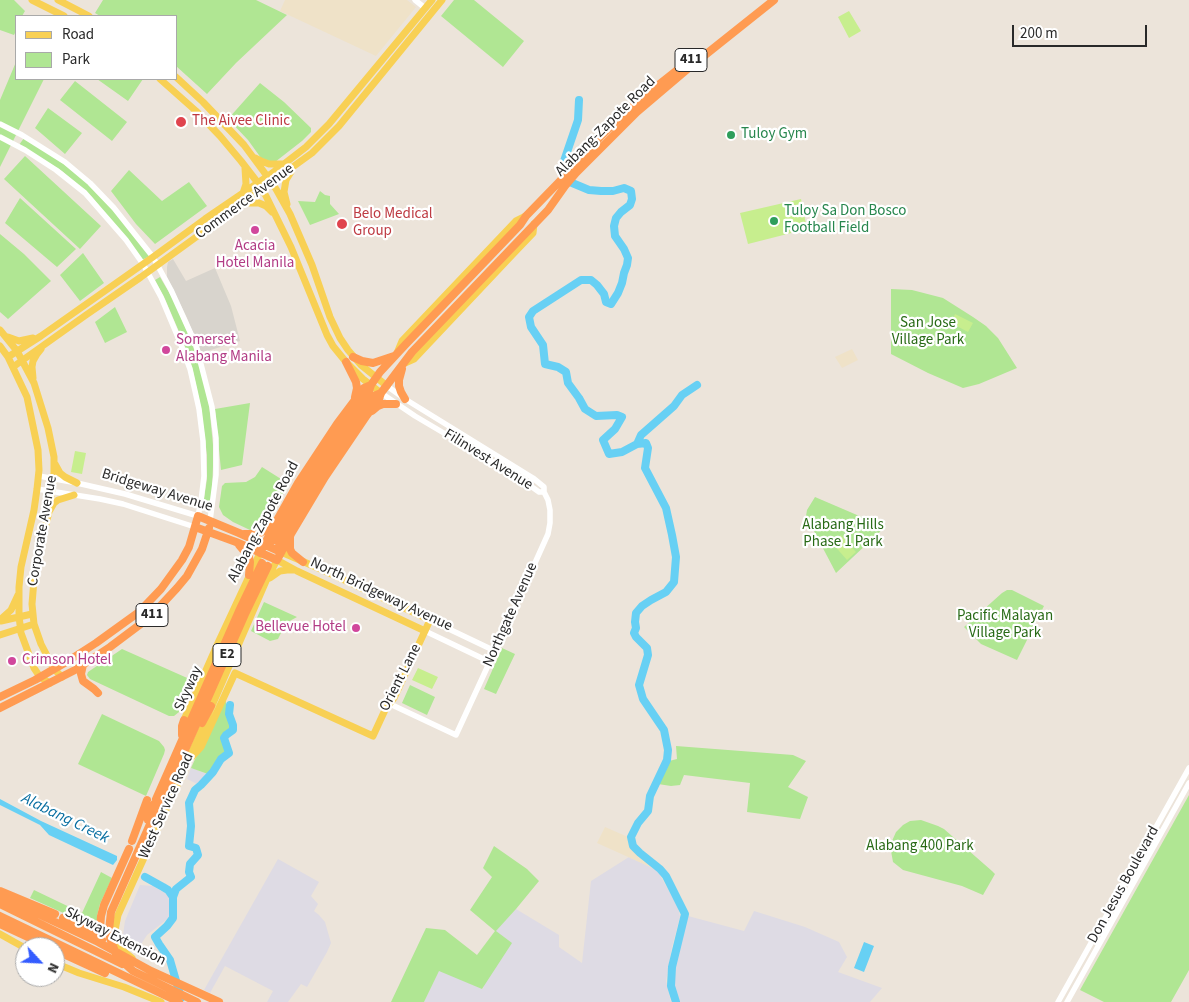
<!DOCTYPE html>
<html>
<head>
<meta charset="utf-8">
<style>
  body { margin:0 }
  #map { position:relative; width:1189px; height:1002px; overflow:hidden; background:#ece4da; font-family:"Source Sans 3",sans-serif }
  canvas { display:block }
  .legend { position:absolute; left:15px; top:15px; width:162px; height:65px; box-sizing:border-box; background:#fff; border:1px solid #a9a9a9; margin:0; padding:6px 9px; list-style:none; font-size:15px; color:#292929 }
  .legend li { display:flex; align-items:center; gap:10px; height:25px }
  .legend b { width:25px; border:1px solid #a9a9a9 }
  .north { position:absolute; left:15px; top:937px; width:50px; height:50px; box-sizing:border-box; background:#fff; border:1px solid #a9a9a9; border-radius:50%; rotate:115deg; font-size:14px; font-weight:700; line-height:20px; text-align:center; color:#292929 }
  .north::after { content:''; display:block; margin:auto; width:18px; height:22px; background:#345cff; clip-path:polygon(50% 0,100% 100%,50% 72%,0 100%) }
  .scale { position:absolute; left:1012px; top:25px; width:135px; height:22px; box-sizing:border-box; border:2px solid #292929; border-top:0; padding-left:6px; font-size:15px; line-height:18px; white-space:nowrap; color:#292929; -webkit-text-stroke:4px #fff; paint-order:stroke }
</style>
</head>
<body>
<div id="map">
<canvas width="1189" height="1002"></canvas>
<ul class="legend">
<li><b style="height:6px;background:#f8d054"></b>Road</li>
<li><b style="height:14px;background:#b0e693"></b>Park</li>
</ul>
<div class="north">N</div>
<div class="scale">200 m</div>
</div>
<script>
const ctx = document.querySelector('canvas').getContext('2d');
ctx.lineJoin = 'round';
function fill(path, color) { ctx.fillStyle = color; ctx.fill(path, 'evenodd'); }
const toPath = rows => new Path2D(rows.map(r => 'M' + r).join(''));
function stroke(path, color, width, dash) { ctx.strokeStyle = color; ctx.lineWidth = width; ctx.lineCap = dash ? 'butt' : 'round'; ctx.setLineDash(dash || []); ctx.stroke(path); }
function drawText(font, color, halo, rows, align = 'center') {
  ctx.font = font + ' "Source Sans 3",sans-serif'; ctx.lineWidth = 4.5; ctx.setLineDash([]); ctx.textBaseline = 'middle'; ctx.strokeStyle = halo; ctx.fillStyle = color; for (const [text, x, y, turn = 0] of rows) {
    ctx.save(); ctx.translate(x, y); ctx.rotate((+turn || 0) * Math.PI / 180); ctx.textAlign = isNaN(turn) ? turn : align; if (halo) ctx.strokeText(text, 0, 0); ctx.fillText(text, 0, 0); ctx.restore();
  }
}
fill(toPath([
  [191,768,208,774,197,784,187,779],
  [629,857,657,870,678,907,680,917,672,947,666,981,671,1002,424,1002,439,970,483,989,495,931,516,909,559,935,559,947,582,963,591,881],
  [278,859,319,882,311,896,318,904,314,911,319,915,325,922,331,943,327,952,307,987,301,984,288,1002,267,1002,273,991,225,966,210,993,204,990],
  [140,885,153,886,165,893,170,898,170,917,147,935,136,952,128,947,123,935,125,921],
  [754,911,805,927,839,942,847,957,838,972,882,988,870,1002,676,1002,671,985,673,970,688,916,744,931]
]), '#dedbe4');
fill(toPath([
  [285,0,407,0,416,7,376,56,280,11],
  [852,349,858,360,842,368,835,357],
  [605,827,628,837,633,851,652,864,657,870,597,843]
]), '#efe2c8');
fill(toPath([
  [0,0,14,0,25,11,22,16,16,16,16,31,14,35,0,30],
  [103,0,256,0,287,15,236,63,207,94,176,66,176,16,100,16,95,13],
  [454,0,474,0,524,41,503,67,441,16],
  [16,62,16,79,44,79,0,167,0,100],
  [97,79,143,79,128,101],
  [75,81,127,122,112,141,60,100],
  [260,83,284,102,311,128,311,132,302,141,275,162,269,161,261,158,248,140,228,119],
  [48,108,82,133,65,154,35,128],
  [24,138,64,164,90,185,113,209,150,256,142,260,92,197,62,171,19,145],
  [25,156,101,226,80,249,4,179],
  [129,170,162,201,189,182,207,206,155,244,136,224,111,191],
  [320,191,325,195,330,196,330,204,339,214,310,225,298,201,315,202],
  [20,198,76,249,57,267,5,223],
  [0,234,24,254,51,281,8,319,0,312],
  [83,253,104,283,80,301,60,275],
  [160,277,174,301,189,336,199,363,209,404,213,445,213,466,212,490,210,507,203,505,207,479,207,455,201,408,192,367,183,341,165,299,155,280],
  [891,289,912,290,943,298,973,317,986,326,998,338,1017,368,979,384,963,388,928,373,891,354],
  [115,307,127,332,105,343,95,322],
  [250,403,242,465,221,470,215,409],
  [262,467,289,484,261,527,250,530,233,522,223,515,219,507,222,486,225,483,246,482,255,477],
  [815,497,885,527,836,573,806,516,807,510],
  [1007,590,1012,590,1044,606,1017,660,981,644,964,627,1002,593],
  [264,602,297,617,286,623,278,639,270,641,251,631],
  [502,648,515,654,496,694,484,689],
  [122,649,194,681,179,712,174,716,169,716,90,679,87,675,88,672],
  [410,685,435,697,427,715,402,703],
  [225,694,227,713,233,728,225,734,222,739,228,753,219,758,208,774,191,768],
  [102,714,159,741,164,747,165,750,164,754,146,796,78,764],
  [676,746,793,755,806,761,788,787,808,797,800,819,747,812,750,783,684,775,680,785,671,786,658,784,669,761,677,759],
  [1189,795,1189,970,1171,1002,1104,1002,1080,990],
  [921,820,938,826,944,829,992,871,995,874,983,895,962,886,903,870,893,862,891,851,892,841,896,832,903,825,910,821],
  [494,846,527,869,539,881,516,909,496,931,512,943,482,989,439,971,424,1002,391,1002,426,928,445,930,477,955,495,931,470,910,492,877,483,868],
  [101,872,112,878,100,904,97,916,97,928,30,898,34,890,82,913]
]), '#b0e693');
fill(toPath([
  [849,11,861,31,849,38,838,17],
  [801,199,807,229,748,244,740,213],
  [955,314,973,323,968,332,951,323],
  [75,451,86,453,82,474,71,472],
  [841,535,856,552,847,560,832,543],
  [418,668,438,677,432,689,412,680]
]), '#c7ee8e');
fill(toPath([
  [173,259,186,281,215,268,231,306,240,341,201,353,187,318,167,277,167,267,168,262]
]), '#d8d4cd');
fill(toPath([
  [0,799,41,821,117,856,117,860,113,865,49,835,40,825,0,805],
  [864,942,874,946,864,972,854,968]
]), '#67d0f4');
stroke(toPath([
  [579,100,578,120,564,161,563,170,565,180,589,190,601,191,613,191,624,188,631,191,632,199,630,205,621,212,616,218,614,226,615,236,624,249,628,258,627,265,624,273,622,283,618,293,611,304,606,302,604,294,597,285,591,280,581,280,533,311,529,317,531,327,543,345,545,364,558,367,566,372,568,383,579,398,585,409,596,416,617,415,622,417,615,429,603,440,609,454,622,452,637,444,646,443,648,448,645,468,666,508,672,535,676,557,674,582,666,592,651,600,642,606,636,613,635,622,636,628,634,633,636,637,647,648,648,655,639,685,643,699,664,730,668,750,667,760,650,796,648,811,638,823,631,837,633,846,640,853,660,869,666,876,685,914,672,967,671,986,676,1002],
  [637,444,641,435,674,406,682,395,697,385],
  [145,877,163,887,168,890,173,897],
  [181,998,170,960,159,944,155,937,167,926,173,918,173,897,176,889,191,877,189,872,190,864,198,855,196,848,189,846,191,826,189,803,195,790,201,785,213,772,221,759,229,753,224,738,226,735,233,730,233,725,229,714,230,705]
]), '#67d0f4', 8);
stroke(toPath([
  [415,0,425,8],
  [0,124,22,135,65,162,90,183,114,208,153,257,171,290,196,345,212,407,216,438,216,475,210,521],
  [0,137,25,150,56,170,85,193,126,240,143,264,161,297,180,342,190,369,195,391,199,409,203,441,204,476,201,501,198,516,125,494,77,483,39,476],
  [387,386,405,399,533,478,544,487,544,492,548,500,550,510,550,523,548,534,521,594,456,735,390,704],
  [381,393,415,416,518,477,539,492,544,492],
  [37,489,100,499,123,504,195,527],
  [430,620,495,651],
  [425,631,490,662],
  [1058,1002,1189,768],
  [1067,1002,1189,783]
]), '#fff', 5.5);
stroke(toPath([
  [32,0,64,16],
  [58,0,89,16],
  [176,77,203,102,244,145,264,172,276,189,290,214,312,265,330,317,340,338,348,350,361,365,387,386],
  [160,79,196,111,220,136,241,161,258,183,266,196,291,247,327,335,333,346,346,362,363,379,381,393],
  [255,158,261,161,269,164,282,164],
  [243,193,246,184,245,168],
  [244,203,259,203,266,206,272,212],
  [287,204,284,192,286,180,291,172],
  [0,330,17,351,34,383,48,428,54,457,54,473,49,512,35,568,32,604,34,624,41,644,54,669,62,677],
  [8,337,19,341,33,338],
  [0,346,8,357,27,397,38,450,39,470,37,489,34,510,21,567,19,587,19,616,21,633,34,668,40,677,50,683],
  [397,353,402,341,516,221,526,216],
  [8,357,41,336,153,257,205,219,271,174,306,147,329,124,432,0],
  [405,363,414,359,512,255,533,233,534,224],
  [13,367,86,315,141,277,312,153,339,126,442,0],
  [33,378,32,367,33,361,37,354,41,349],
  [55,464,60,473,65,477,77,483],
  [50,510,54,503,58,500,74,495],
  [270,578,280,571,287,570,295,570],
  [0,620,11,610,18,595],
  [1,621,32,614],
  [0,635,34,624],
  [184,720,218,643,260,553],
  [192,757,201,747,235,673,373,736,385,710,394,698,430,620,325,571,281,552],
  [0,934,25,948],
  [132,958,122,950,118,942,115,930,118,915,188,761,266,581,277,560,297,571,425,631],
  [55,963,79,973,124,987,161,1002]
]), '#f8d054', 7);
stroke(toPath([
  [353,357,362,361,373,363,394,356],
  [346,362,356,382,357,388,355,397],
  [402,369,399,380,399,386,401,392,405,399],
  [372,411,378,406,383,404,396,404],
  [195,527,236,542,277,560,291,534,325,477,367,415,379,399,381,393,412,352,548,210,565,186,576,173,637,112,690,67,774,0],
  [244,534,258,534,266,530,272,525],
  [290,537,290,549,292,553,303,562],
  [273,540,303,487,341,430,369,391,371,385],
  [279,543,309,489,329,460,374,396,381,393],
  [239,545,249,557,250,562,249,575],
  [260,553,276,522,298,483,337,424,364,388,371,385,380,372,406,344,520,225,526,216,560,181,602,135,632,106,685,64],
  [83,665,81,674,83,681,94,689,98,693],
  [0,697,35,680,68,661,96,643,139,612,161,589,182,560,189,547,198,516,239,533,281,552],
  [0,708,75,670,110,647,150,617,177,588,187,576,202,549,209,528],
  [202,723,211,706],
  [182,735,182,726,184,720],
  [156,799,239,611,262,563],
  [162,802,246,612,268,566],
  [160,807,150,824,111,912,109,930,110,938,116,954,123,962,133,971,197,1002],
  [148,820,154,804],
  [132,841,147,800],
  [0,891,55,914],
  [0,896,98,942,151,971,219,1002],
  [0,904,122,964],
  [0,916,179,1002],
  [63,918,93,933,102,940],
  [0,924,49,947],
  [101,939,100,929,101,916,104,905,129,849],
  [55,950,105,973]
]), '#ff9b52', 8);
for (const [x, y, r, color] of [
  [181,122,6,"#e0444e"],
  [731,135,5,"#2e9e5b"],
  [774,221,5,"#2e9e5b"],
  [342,224,6,"#e0444e"],
  [255,230,5,"#d1479c"],
  [166,350,5,"#d1479c"],
  [356,628,5,"#d1479c"],
  [12,661,5,"#d1479c"]
]) { const dot = new Path2D(); dot.arc(x, y, r, 0, 2 * Math.PI); ctx.fillStyle = color; ctx.fill(dot); stroke(dot, '#fff', 2); }
for (const [x, y, w] of [
  [691,60,32],
  [152,615,32],
  [227,655,28]
]) { const box = new Path2D(); box.roundRect(x - w / 2, y - 11.5, w, 23, 4); ctx.fillStyle = '#fff'; ctx.fill(box); stroke(box, '#292929', 1); }
drawText('bold 14px', '#292929', null, [
  ["411",691,60],
  ["411",152,615],
  ["E2",227,655]
]);
drawText('15px', '#be3a42', '#fff', [
  ["The Aivee Clinic",192,122],
  ["Belo Medical",353,215],
  ["Group",353,232]
], 'left');
drawText('15px', '#292929', '#fff', [
  ["Alabang-Zapote Road",606,127,-45],
  ["Commerce Avenue",245,202,-36],
  ["Filinvest Avenue",488,460,32],
  ["Bridgeway Avenue",157,491,17],
  ["Alabang-Zapote Road",264,522,-62],
  ["Corporate Avenue",43,531,-80],
  ["North Bridgeway Avenue",381,595,25],
  ["Northgate Avenue",511,615,-66],
  ["Orient Lane",401,678,-63],
  ["Skyway",189,689,-66],
  ["West Service Road",167,806,-66],
  ["Don Jesus Boulevard",1124,885,-61],
  ["Skyway Extension",115,937,27]
]);
drawText('15px', '#27864d', '#fff', [
  ["Tuloy Gym",741,135],
  ["Tuloy Sa Don Bosco",784,212],
  ["Football Field",784,229]
], 'left');
drawText('15px', '#b23c85', '#fff', [
  ["Acacia",255,247,"center"],
  ["Hotel Manila",255,264,"center"],
  ["Somerset",176,341],
  ["Alabang Manila",176,358],
  ["Bellevue Hotel",346,628,"right"],
  ["Crimson Hotel",22,661]
], 'left');
drawText('15px', '#286a16', '#fff', [
  ["San Jose",928,324],
  ["Village Park",928,341],
  ["Alabang Hills",843,526],
  ["Phase 1 Park",843,543],
  ["Pacific Malayan",1005,617],
  ["Village Park",1005,634],
  ["Alabang 400 Park",920,847]
]);
drawText('italic 16px', '#066da0', '#fff', [
  ["Alabang Creek",65,819,26]
]);
</script>
</body>
</html>
